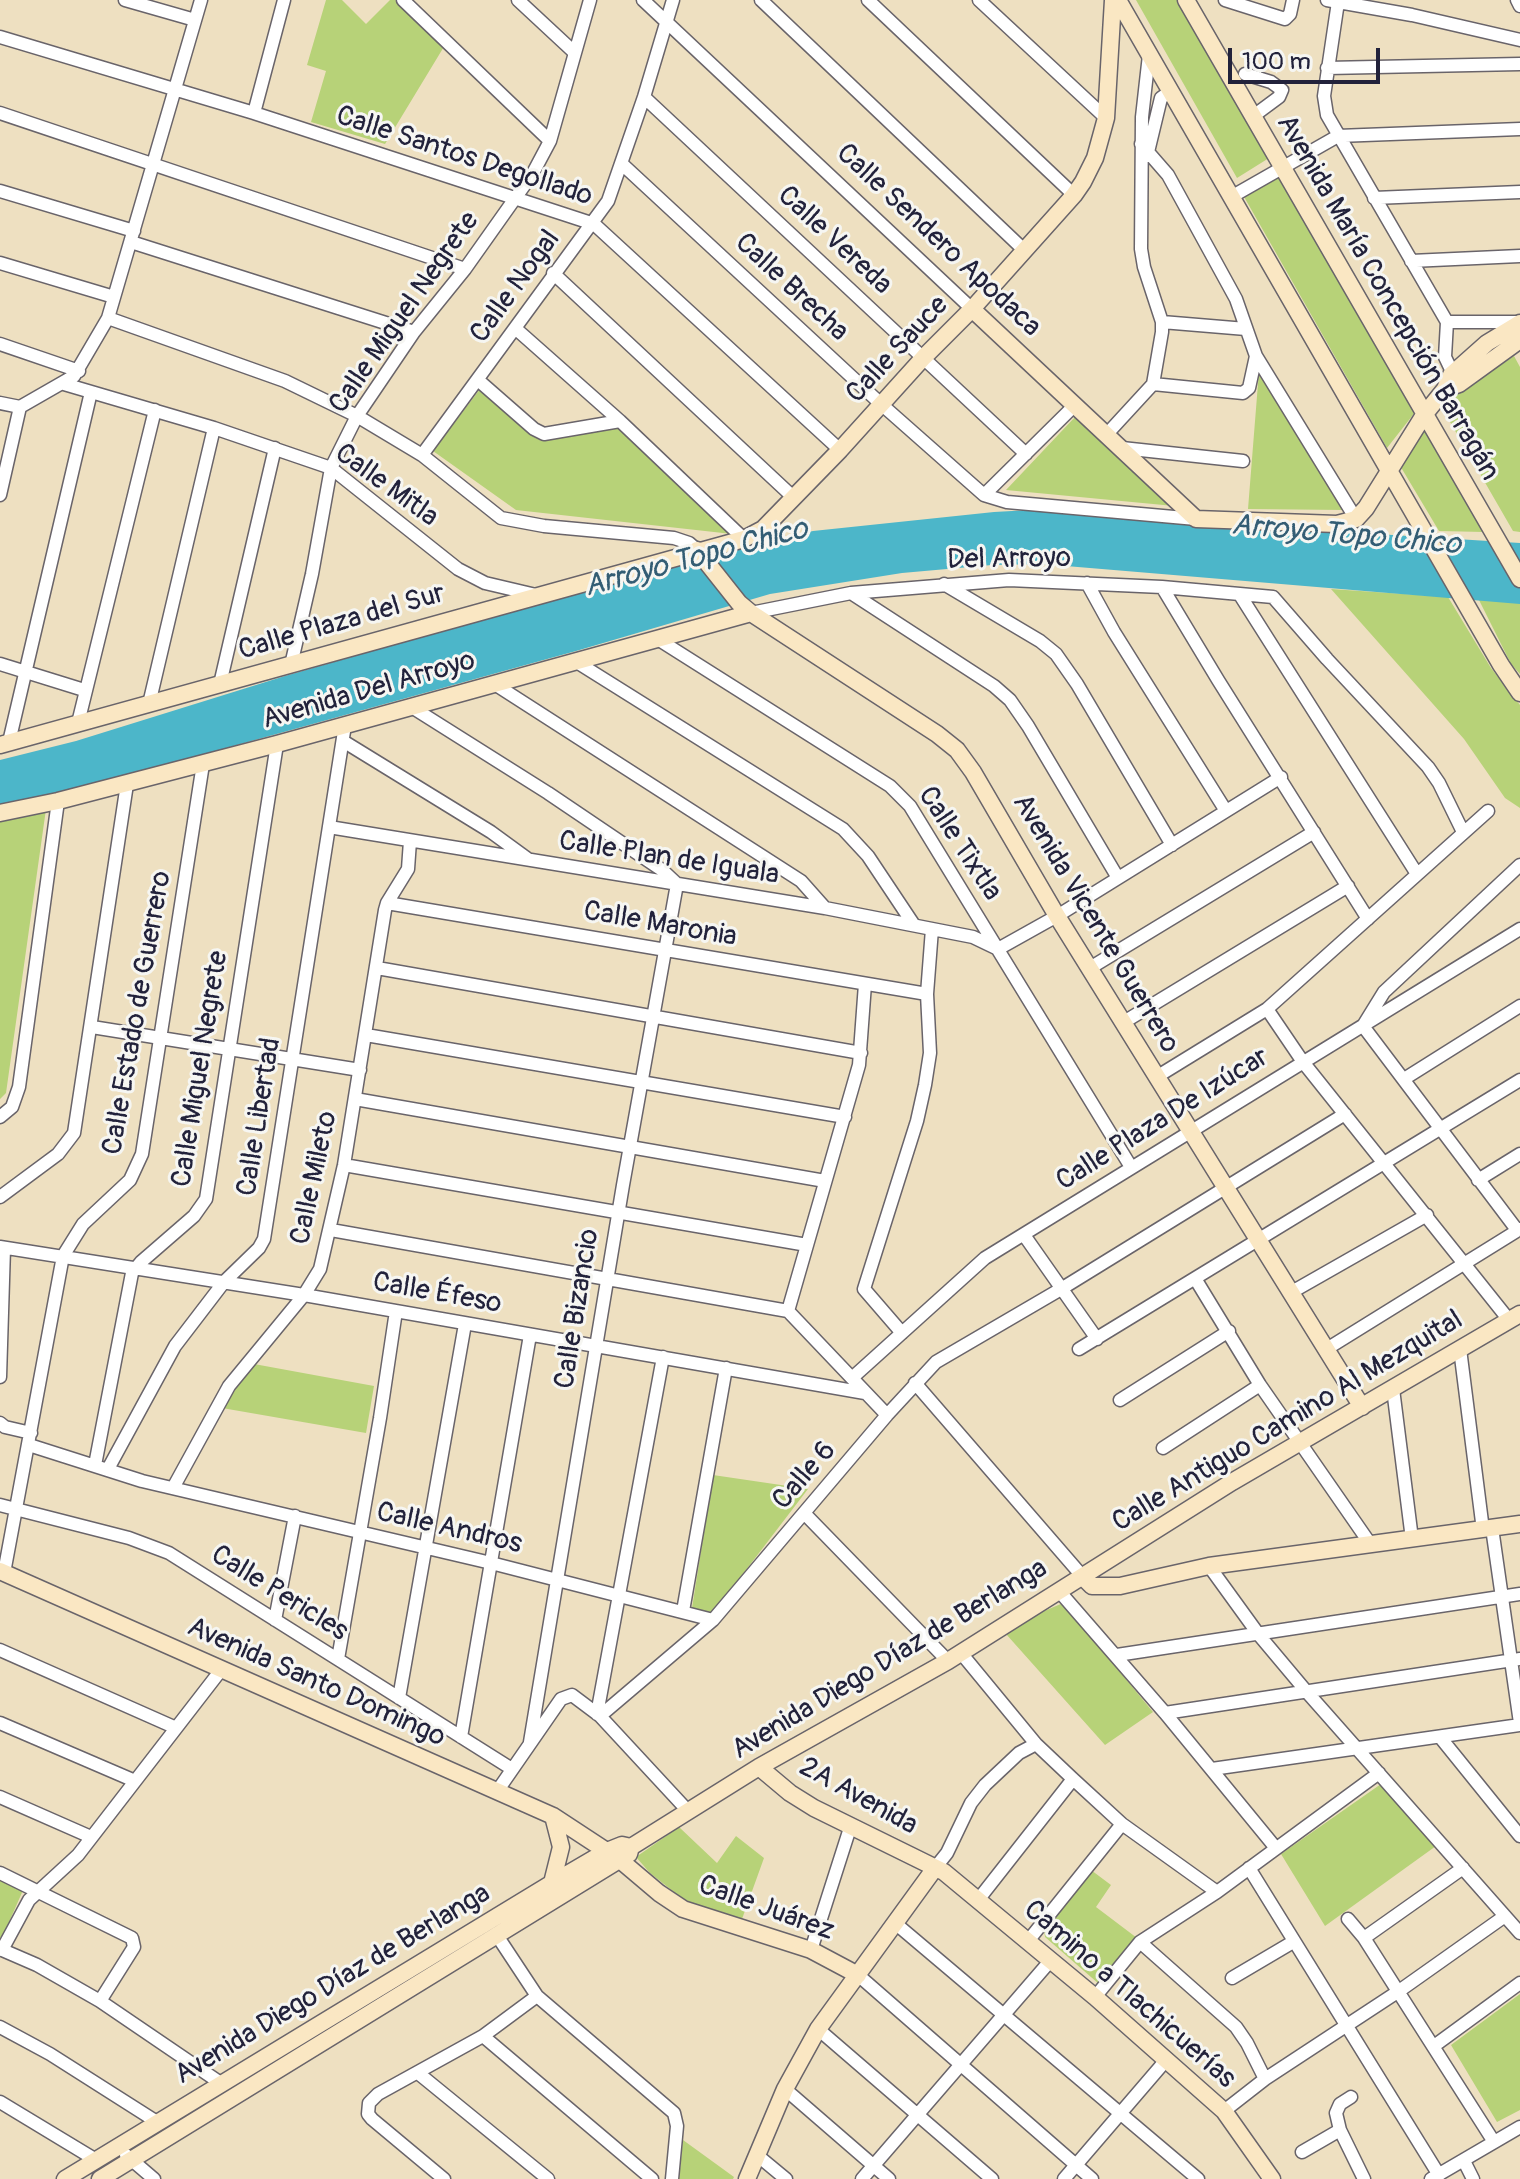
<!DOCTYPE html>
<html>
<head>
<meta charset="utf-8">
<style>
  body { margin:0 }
  #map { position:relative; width:1520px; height:2179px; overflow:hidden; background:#eee0c1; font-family:Pangolin,sans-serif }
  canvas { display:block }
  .scale { position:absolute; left:1228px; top:48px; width:152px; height:36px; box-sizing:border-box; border:4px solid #22223b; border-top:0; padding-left:10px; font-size:24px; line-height:28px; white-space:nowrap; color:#22223b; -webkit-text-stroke:6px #f6f6f2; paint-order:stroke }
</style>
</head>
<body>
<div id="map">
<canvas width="1520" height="2179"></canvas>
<div class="scale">100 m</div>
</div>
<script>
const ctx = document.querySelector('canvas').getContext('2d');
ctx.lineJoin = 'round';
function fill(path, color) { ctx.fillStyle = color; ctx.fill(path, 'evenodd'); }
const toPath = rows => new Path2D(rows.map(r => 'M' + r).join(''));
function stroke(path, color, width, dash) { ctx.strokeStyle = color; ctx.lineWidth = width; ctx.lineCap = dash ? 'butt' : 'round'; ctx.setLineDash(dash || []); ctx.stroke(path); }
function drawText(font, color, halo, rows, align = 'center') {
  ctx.font = font + ' Pangolin,sans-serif'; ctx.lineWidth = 6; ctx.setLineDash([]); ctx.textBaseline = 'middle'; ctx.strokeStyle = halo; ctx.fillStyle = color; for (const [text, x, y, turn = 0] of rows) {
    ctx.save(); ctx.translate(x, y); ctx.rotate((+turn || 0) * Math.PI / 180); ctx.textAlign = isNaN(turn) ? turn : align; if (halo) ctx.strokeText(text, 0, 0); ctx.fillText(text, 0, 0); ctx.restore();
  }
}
fill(toPath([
  [326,0,342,0,366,24,390,0,395,0,445,45,385,144,311,122,326,71,307,65],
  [1136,0,1178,0,1269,158,1237,178],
  [1281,173,1416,411,1387,448,1243,195],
  [1514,356,1520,367,1520,532,1513,531,1442,408,1457,394],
  [1259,371,1345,510,1248,509],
  [480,389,541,441,623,427,732,534,516,510,433,451],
  [1076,416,1174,506,1006,490],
  [1425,424,1484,532,1439,531,1399,464],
  [1331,589,1448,597,1491,668,1520,705,1520,808,1505,798,1464,739],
  [1479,600,1520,600,1520,674,1511,664],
  [46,809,6,1093,0,1099,0,822],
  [254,1364,374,1386,366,1433,222,1408],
  [713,1475,808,1489,713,1613,692,1608],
  [1063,1603,1153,1712,1105,1745,1006,1634,1035,1615],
  [1381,1784,1436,1846,1325,1926,1281,1854],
  [679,1827,717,1863,736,1836,764,1858,742,1919,684,1900,650,1873,636,1857],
  [1091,1870,1111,1885,1096,1907,1137,1938,1099,1984,1045,1937,1044,1929],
  [0,1878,24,1888,2,1938,0,1937],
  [1520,1994,1520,2110,1497,2122,1451,2045],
  [683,2140,734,2177,733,2179,679,2179]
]), '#b7d278');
fill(toPath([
  [1067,508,1345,532,1520,543,1520,604,1042,564,992,565,902,573,770,594,576,651,89,786,0,806,0,760,76,741,285,676,697,558,813,531,994,512]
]), '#4cb6c9');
const street = toPath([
  [125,0,195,20],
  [403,0,550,141],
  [518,0,575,53],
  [643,0,972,309],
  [761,0,1024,250],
  [868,0,1074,195],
  [979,0,1106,118],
  [1225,0,1285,19,1290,14,1293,0],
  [1327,0,1412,15,1520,40],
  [1517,0,1520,6],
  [1338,2,1324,96,1327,115,1447,322],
  [0,37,254,113,594,224,840,450],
  [1327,68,1520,64],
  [1245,74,1271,82,1282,90,1279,97,1252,117],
  [644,97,1026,454],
  [0,113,465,269],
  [254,113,284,0],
  [1141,144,1168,175,1236,299,1256,356,1356,519],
  [1147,156,1161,98,1171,91],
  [622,164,881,404,984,495,1007,502,1196,519],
  [0,191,134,231],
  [1231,197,1338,136,1520,129],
  [1374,198,1520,192],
  [131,242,414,332],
  [1411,261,1520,256],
  [0,263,114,297],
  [553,273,793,497],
  [108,318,285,381,357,416,422,455,501,518,544,526,674,538,689,543,697,550],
  [1162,322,1246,329],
  [1447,322,1520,322],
  [1447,322,1445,357,1456,380],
  [515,328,620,421,744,539],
  [0,344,79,371],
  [478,380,534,429,544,434,620,421],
  [64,384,214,428,331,468,458,569,485,583,536,595],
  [1153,384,1243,393,1249,388,1256,356],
  [0,403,20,407],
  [20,407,74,376,108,318,201,0],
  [1107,434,1153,384,1162,332,1162,322,1144,267,1141,249,1142,117,1149,55],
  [1122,448,1243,461],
  [422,455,608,201,644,97,673,0],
  [0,495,20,407],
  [984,495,1074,406],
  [1087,583,1114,632,1226,811],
  [944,584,1040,641,1056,654,1077,684,1172,845],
  [1162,587,1218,680,1368,919],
  [851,593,994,686,1010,700,1028,726,1118,878],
  [1240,595,1417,874],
  [751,613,851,593,1009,580,1162,587,1273,597,1327,659,1428,767,1439,783,1463,832],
  [656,638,890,786,910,806,1131,1167],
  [575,661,843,829,868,856,914,925],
  [0,664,84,690],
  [291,665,312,574,331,468,357,416,414,332,465,269,533,173,550,141,590,0],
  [493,683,801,881,825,908],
  [220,684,275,448],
  [149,704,214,428],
  [410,706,548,793,662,870,677,884,623,1185,530,1742],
  [78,723,155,410],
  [343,741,491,832,528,859],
  [9,742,91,392],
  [329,827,825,908,973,937,998,949,1057,916,1281,777],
  [387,903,927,994],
  [377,968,861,1053],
  [1090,968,1314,832],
  [1267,1009,1303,1062,1509,1320],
  [1124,1022,1348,886],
  [92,1027,360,1070],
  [366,1035,845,1117],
  [1158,1076,1267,1009,1488,811],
  [1404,1079,1520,1006],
  [355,1099,825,1181],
  [0,1117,12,1107,19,1087,58,801],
  [344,1165,807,1245],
  [1478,1180,1520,1154],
  [0,1197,58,1154,74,1133,127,784],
  [331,1230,788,1311],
  [1517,1230,1363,1026,1384,992,1520,865],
  [1024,1235,1097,1339],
  [0,1247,304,1295,865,1393],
  [1196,1280,1260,1385,1371,1545],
  [1290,1293,1427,1215],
  [788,1311,859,1065,865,984],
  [788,1311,887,1415],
  [902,1333,864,1289,917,1121,925,1085,930,1053,927,994,932,929],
  [1079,1349,1520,1080],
  [1460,1349,1483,1530],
  [1325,1350,1520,1229],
  [0,1377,4,1248],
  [852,1378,985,1258,1520,929],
  [915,1383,1083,1577],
  [1393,1389,1412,1539],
  [1120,1400,1229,1331],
  [0,1423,5,1427,31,1433],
  [29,1445,142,1481,491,1563,713,1620],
  [1163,1448,1260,1385],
  [95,1465,132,1273,141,1262,194,1216,206,1199,277,744],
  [108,1469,175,1346,224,1282,259,1248,264,1239,345,725],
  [173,1488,229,1386,304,1295,320,1269,344,1165,385,910,387,903,408,869,410,841],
  [0,1505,129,1538,169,1553,512,1769],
  [804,1513,948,1661],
  [1492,1528,1520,1723],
  [1209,1566,1259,1635,1306,1691,1520,1933],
  [4,1573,63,1256,83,1224,130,1180,142,1154,203,764],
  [1059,1591,1165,1713,1275,1847],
  [683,1611,726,1368],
  [275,1620,295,1516],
  [0,1650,174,1727],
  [961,1653,1036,1744,1073,1779,1122,1824,1217,1892],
  [1117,1655,1520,1594],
  [338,1659,380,1418,396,1311],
  [399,1698,465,1324],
  [1165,1713,1520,1659],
  [597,1714,663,1357],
  [600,1716,713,1620,887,1415,936,1362,1061,1289,1345,1114],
  [0,1723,135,1781],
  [461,1737,530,1335],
  [1440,1737,1520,1836],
  [1212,1769,1520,1725],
  [498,1790,561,1699,572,1695,600,1716,688,1811],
  [0,1797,91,1837],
  [935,1868,947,1853,971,1803,985,1785,1019,1753,1036,1744],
  [1249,1868,1439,2175],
  [0,1873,132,1938,134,1947,100,2001],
  [978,1900,1073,1779],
  [1348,1919,1364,1938,1494,2142],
  [895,1923,1198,2179],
  [496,1934,537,1996,674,2113,677,2126,672,2179],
  [1364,1938,1463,1868],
  [1028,1941,1122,1824],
  [1140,1942,1236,2027,1247,2043,1265,2079],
  [0,1949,37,1965,100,2001,222,2084],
  [2,1950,29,1900,78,1855,221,1670],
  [811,1950,850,1828],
  [858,1975,1092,2179],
  [1232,1978,1293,1942],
  [1095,1997,1140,1942,1217,1892,1379,1773],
  [0,2027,50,2054,157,2122],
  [818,2029,992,2179],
  [483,2036,652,2179],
  [1434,2046,1520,1983],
  [418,2073,548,2179],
  [785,2089,889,2179],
  [1351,2097,1340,2104,1336,2113,1340,2130,1364,2179],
  [0,2102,96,2160],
  [1224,2111,1265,2079,1399,1991,1505,1916],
  [1302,2152,1340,2130],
  [126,2155,154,2179],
  [757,2155,786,2179],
  [1464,2161,1473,2179],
  [444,2179,372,2119,368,2114,369,2103,378,2094,483,2036,537,1996],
  [862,2179,1051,1960],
  [1064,2179,1167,2059],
  [1431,2179,1520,2127]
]);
const secondary = toPath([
  [1118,0,1501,665,1520,693],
  [1186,0,1520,579],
  [972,309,1196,519,1337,524,1356,519,1366,508,1424,415,1445,389,1451,375,1487,343,1520,323],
  [1445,389,1459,384,1520,340],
  [697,550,739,603,751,613,937,734,957,750,973,772,1057,916,1362,1407],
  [0,745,744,539,763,529,840,450,924,357,972,309,1074,195,1083,182,1095,158,1106,118,1113,0],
  [0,813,58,801,277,744,751,613],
  [0,1571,553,1816,620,1860,659,1893,683,1909,811,1950,858,1975],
  [1083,1577,1092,1586,1120,1586,1209,1566,1520,1524],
  [759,1767,790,1793,814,1808,944,1872,1095,1997,1224,2111,1272,2179],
  [552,1883,561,1847,553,1816],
  [65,2179,552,1883,607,1851,622,1845,631,1847],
  [100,2179,629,1854,631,1847,759,1767,948,1661,1232,1482,1520,1314],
  [747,2179,785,2089,818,2029,935,1868]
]);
stroke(street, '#69646a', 15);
stroke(secondary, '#69646a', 19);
stroke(street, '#fff', 12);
stroke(secondary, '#fae7c3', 16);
drawText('28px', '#22223b', '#f6f6f2', [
  ["Calle Santos Degollado",464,157,18],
  ["Calle Vereda",834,241,43],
  ["Calle Sendero Apodaca",938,241,43],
  ["Calle Nogal",516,287,-54],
  ["Calle Brecha",791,288,43],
  ["Avenida María Concepción Barragán",1387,298,60],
  ["Calle Miguel Negrete",405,313,-55],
  ["Calle Sauce",898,350,-47],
  ["Calle Mitla",386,486,36],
  ["Del Arroyo",1009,560,-1],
  ["Calle Plaza del Sur",342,623,-16],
  ["Avenida Del Arroyo",369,691,-16],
  ["Calle Tixtla",959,844,57],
  ["Calle Plan de Iguala",669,859,9],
  ["Avenida Vicente Guerrero",1095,924,59],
  ["Calle Maronia",660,925,10],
  ["Calle Estado de Guerrero",138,1013,-80],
  ["Calle Miguel Negrete",201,1069,-81],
  ["Calle Libertad",260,1117,-81],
  ["Calle Plaza De Izúcar",1163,1120,-32],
  ["Calle Mileto",315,1178,-78],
  ["Calle Éfeso",437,1294,10],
  ["Calle Bizancio",578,1309,-81],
  ["Calle Antiguo Camino Al Mezquital",1288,1422,-31],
  ["Calle 6",805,1476,-49],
  ["Calle Andros",449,1529,13],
  ["Calle Pericles",279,1594,32],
  ["Avenida Diego Díaz de Berlanga",890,1660,-31],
  ["Avenida Santo Domingo",316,1683,24],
  ["2A Avenida",858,1797,29],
  ["Calle Juárez",766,1909,20],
  ["Avenida Diego Díaz de Berlanga",333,1985,-31],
  ["Camino a Tlachicuerías",1129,1995,41]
]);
drawText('italic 30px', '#335d74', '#f6f6f2', [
  ["Arroyo Topo Chico",1346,536,5],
  ["Arroyo Topo Chico",696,559,-15]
]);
</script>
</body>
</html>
